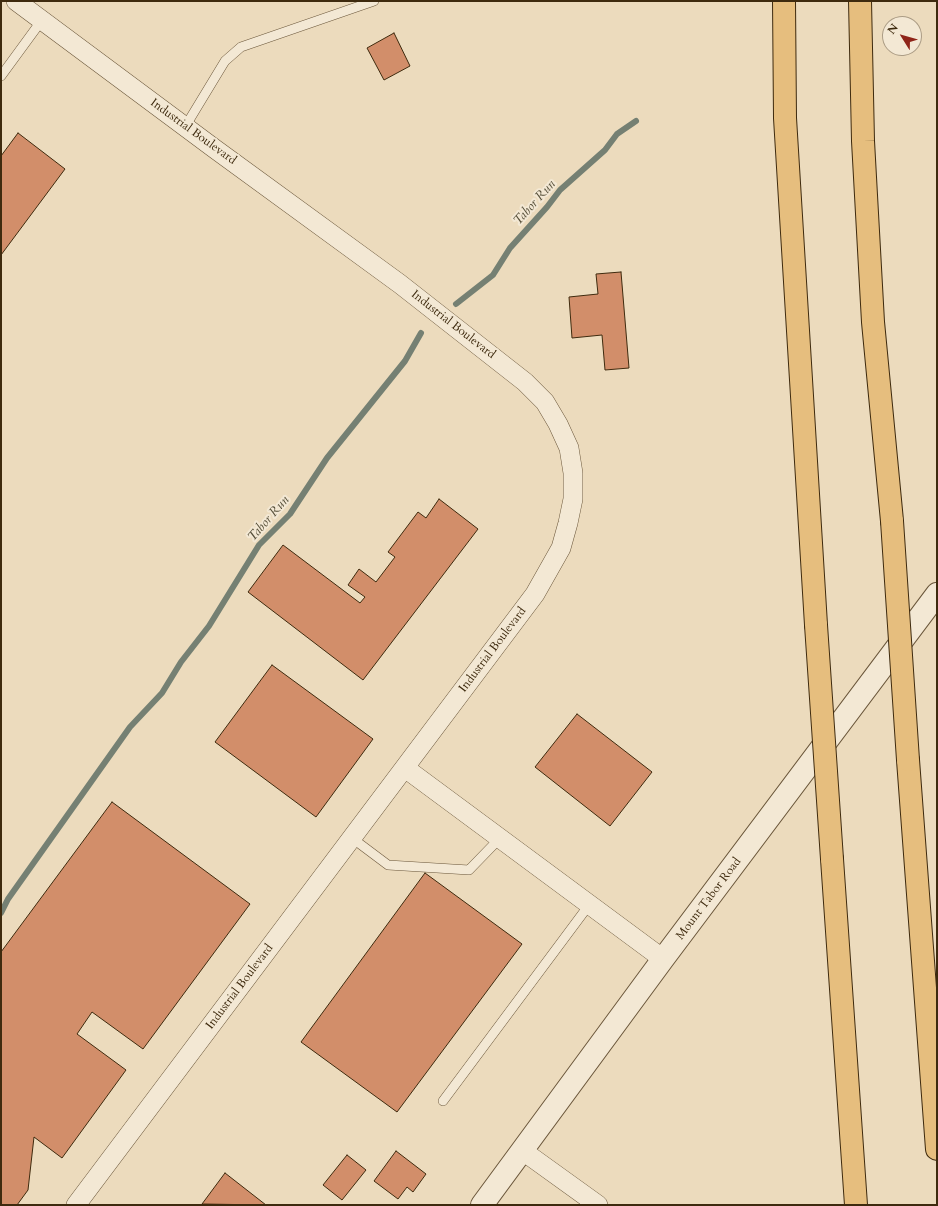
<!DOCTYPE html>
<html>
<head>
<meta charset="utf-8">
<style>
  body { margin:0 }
  #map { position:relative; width:938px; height:1206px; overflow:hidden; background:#ecdbbd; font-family:Cardo,serif }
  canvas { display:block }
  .frame { position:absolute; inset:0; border:2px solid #3e2a0e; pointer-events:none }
  .north { position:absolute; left:882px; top:16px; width:40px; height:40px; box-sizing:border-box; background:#f3e8d4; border:1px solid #ab9c85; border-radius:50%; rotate:307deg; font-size:11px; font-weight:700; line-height:16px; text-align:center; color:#3e2a0e }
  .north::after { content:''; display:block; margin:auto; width:14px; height:18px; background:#8f2418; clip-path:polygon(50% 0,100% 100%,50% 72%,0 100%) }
</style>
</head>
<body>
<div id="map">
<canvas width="938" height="1206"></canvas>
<div class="frame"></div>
<div class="north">N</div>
</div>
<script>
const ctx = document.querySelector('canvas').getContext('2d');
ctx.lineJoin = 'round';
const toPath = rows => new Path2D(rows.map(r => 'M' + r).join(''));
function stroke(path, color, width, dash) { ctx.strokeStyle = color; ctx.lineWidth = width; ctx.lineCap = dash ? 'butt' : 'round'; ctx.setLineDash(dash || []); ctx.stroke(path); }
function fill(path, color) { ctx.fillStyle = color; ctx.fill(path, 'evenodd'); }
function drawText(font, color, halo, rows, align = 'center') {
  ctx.font = font + ' Cardo,serif'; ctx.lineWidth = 4; ctx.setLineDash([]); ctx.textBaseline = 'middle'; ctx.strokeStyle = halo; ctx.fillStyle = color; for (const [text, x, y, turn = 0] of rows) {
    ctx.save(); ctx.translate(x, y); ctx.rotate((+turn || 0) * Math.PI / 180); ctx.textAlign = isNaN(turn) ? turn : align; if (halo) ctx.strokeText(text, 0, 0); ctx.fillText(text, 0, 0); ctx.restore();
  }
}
stroke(toPath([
  [456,304,493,275,510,248,547,207,560,190,605,150,617,134,636,121],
  [1,913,8,899,130,727,162,693,181,662,209,626,259,545,290,514,327,458,405,361,421,333]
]), '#758073', 6);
const building = toPath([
  [394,33,410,66,384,80,367,48,394,33],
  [18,133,65,169,1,255,1,156,18,133],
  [621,272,629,368,605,370,602,335,572,338,569,297,598,294,596,274,621,272],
  [439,499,478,529,363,680,248,592,283,545,360,603,365,597,348,585,359,569,376,582,395,557,388,552,418,512,426,518,439,499],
  [272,665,373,739,316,817,215,742,272,665],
  [577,714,652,772,610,826,535,767,577,714],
  [112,802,250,904,143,1049,92,1012,77,1034,126,1070,62,1158,34,1137,28,1190,17,1205,1,1205,1,952,112,802],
  [425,873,522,944,397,1112,301,1042,425,873],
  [396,1151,426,1174,413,1192,407,1187,398,1199,374,1181,396,1151],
  [347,1155,366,1170,342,1200,323,1185,347,1155],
  [225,1173,266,1205,202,1204,225,1173]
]);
fill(building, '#d28e6a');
stroke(building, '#3e2a0e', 1);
const service = toPath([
  [1,76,42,20],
  [185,127,225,61,241,47,374,1],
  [352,838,388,865,469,870,500,838],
  [443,1101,589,905]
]);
const minor = toPath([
  [16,1,215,149,400,284,525,382,545,402,558,424,569,448,573,473,573,499,568,523,561,548,535,594,76,1205],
  [405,768,663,959],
  [523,1151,598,1205]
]);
const tertiary = toPath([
  [482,1205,663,959,937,594]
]);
const motorway = toPath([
  [784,1,785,118,816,625],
  [860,1,863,141,873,322,892,521],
  [908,760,937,1149],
  [832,859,856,1205]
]);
stroke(service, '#6a563a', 10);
stroke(minor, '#6a563a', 20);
stroke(tertiary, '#6a563a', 24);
stroke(motorway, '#3e2a0e', 24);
stroke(service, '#f3e8d4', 9);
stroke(minor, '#f3e8d4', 19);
stroke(tertiary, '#f3e8d4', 22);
stroke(motorway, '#e6be7e', 22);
const motorwayBridge = toPath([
  [892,521,908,760],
  [816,625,832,859]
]);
stroke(motorwayBridge, '#3e2a0e', 24, []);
stroke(motorwayBridge, '#e6be7e', 22);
drawText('12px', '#3e2a0e', '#f3e8d4', [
  ["Industrial Boulevard",193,132,36],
  ["Industrial Boulevard",453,325,38],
  ["Industrial Boulevard",493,650,-53],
  ["Mount Tabor Road",709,899,-53],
  ["Industrial Boulevard",240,987,-53]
]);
drawText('italic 13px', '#554e38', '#f3e8d4', [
  ["Tabor Run",535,203,-48],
  ["Tabor Run",269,519,-49]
]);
</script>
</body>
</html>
